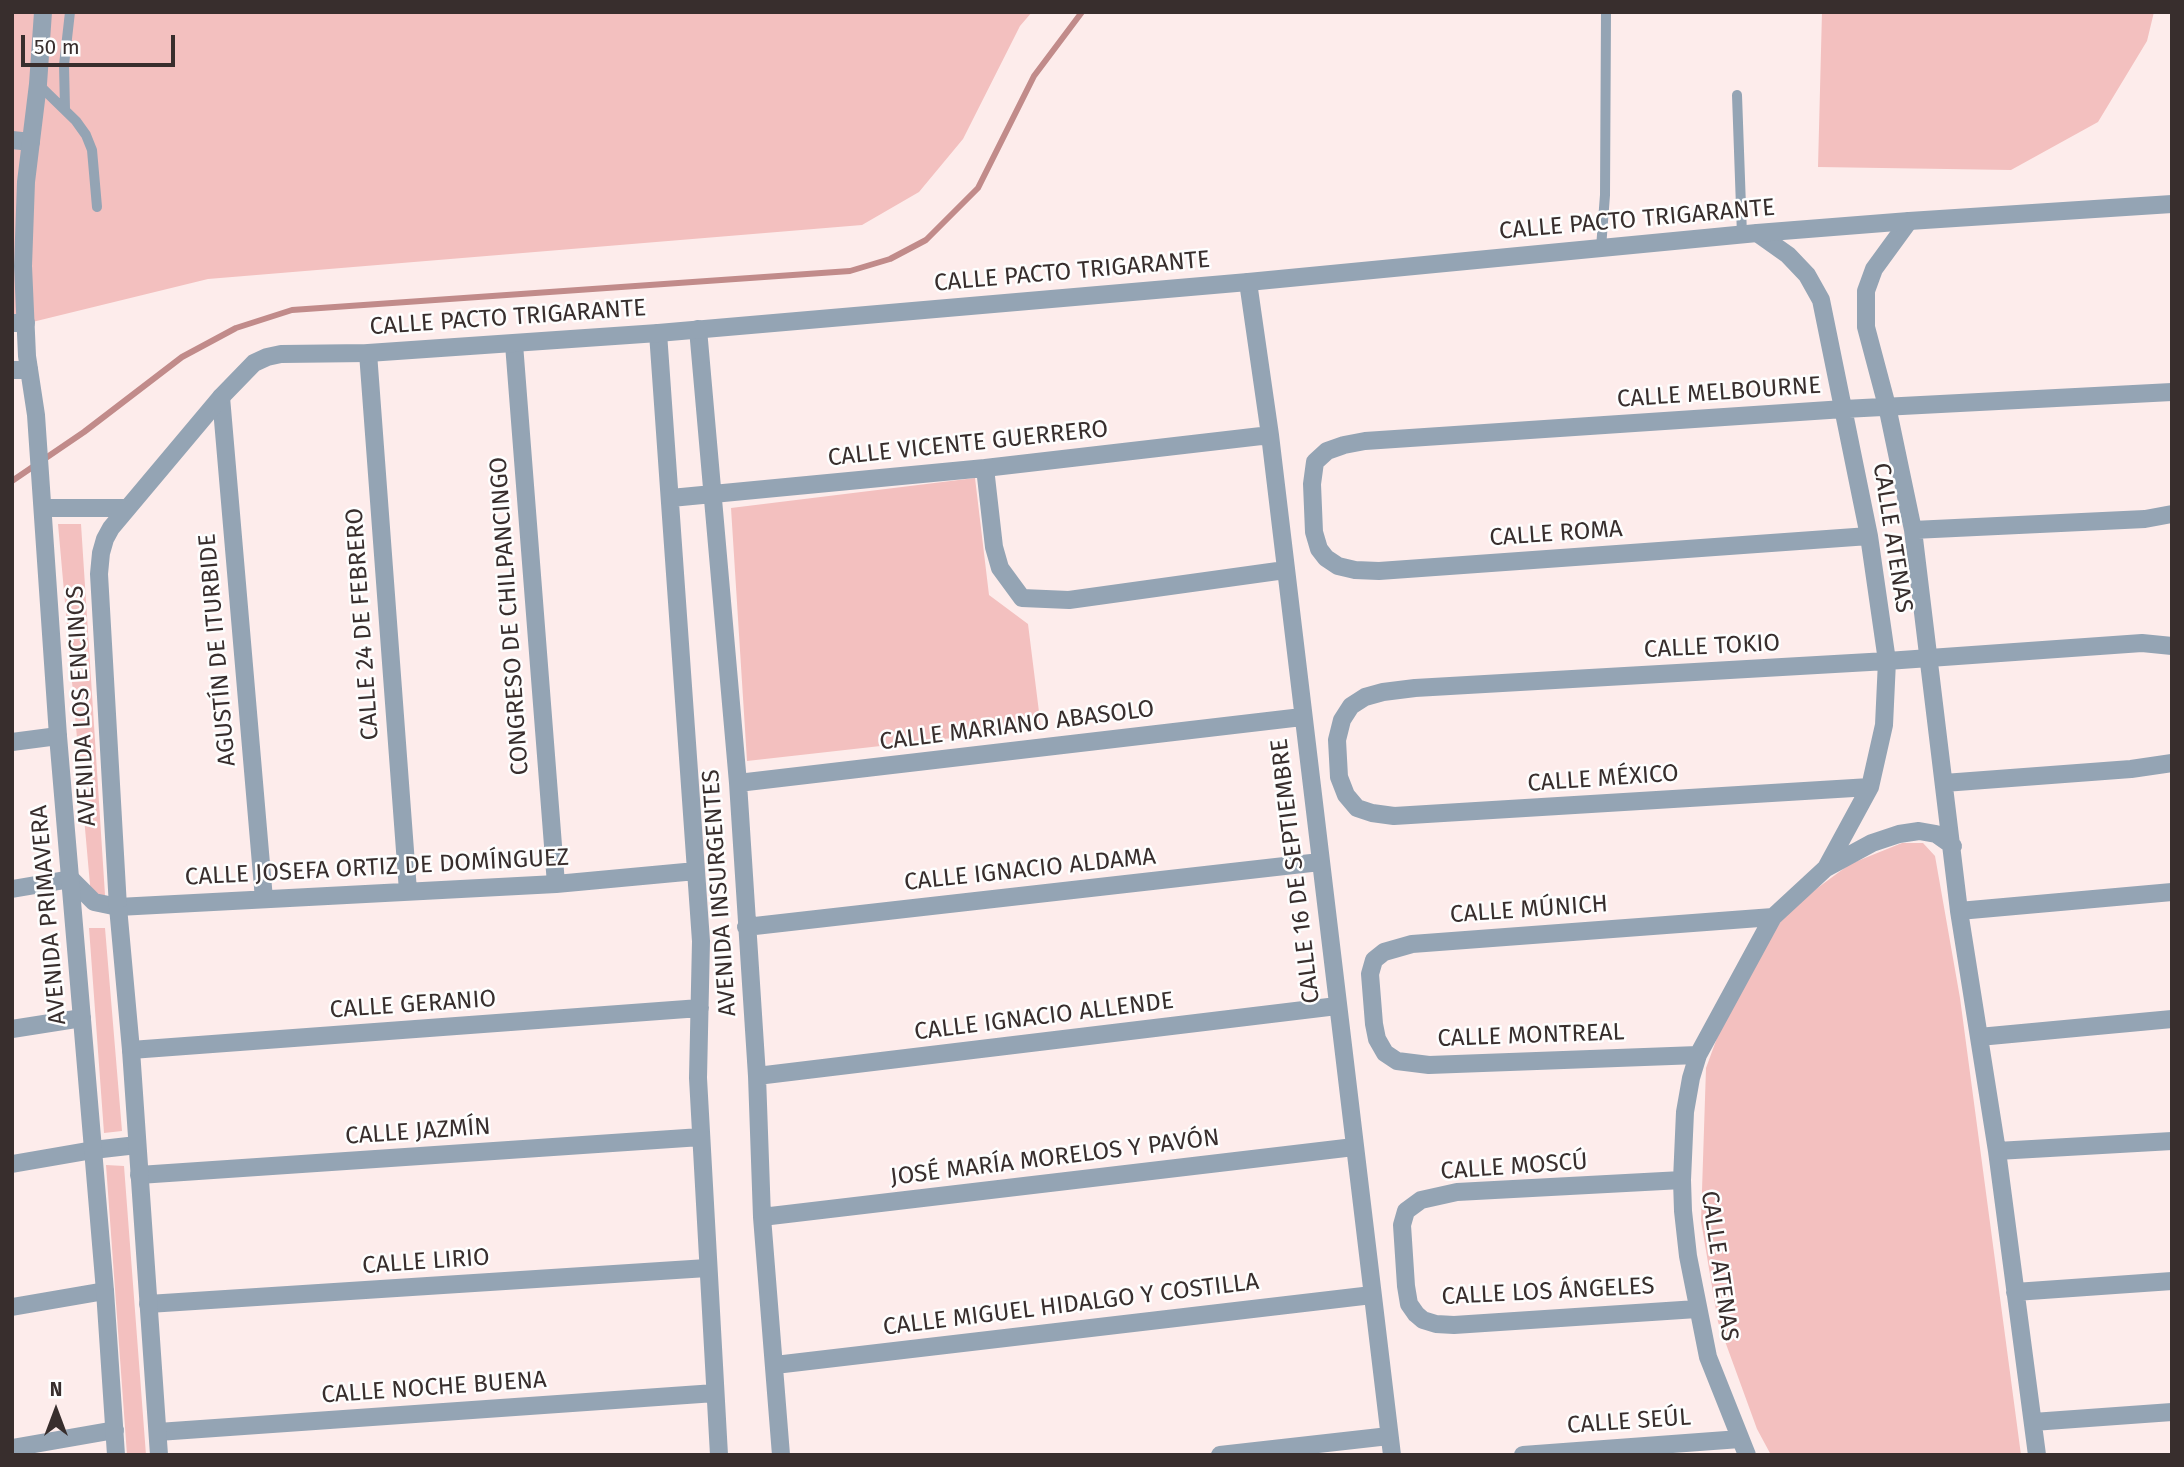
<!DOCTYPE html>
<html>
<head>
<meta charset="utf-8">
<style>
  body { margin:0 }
  #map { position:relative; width:2184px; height:1467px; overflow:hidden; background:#fdeceb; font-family:"Fira Sans",sans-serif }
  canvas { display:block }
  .frame { position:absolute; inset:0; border:14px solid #382e2d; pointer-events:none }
  .north { position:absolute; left:21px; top:1376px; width:70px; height:70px; -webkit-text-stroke:5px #fefefe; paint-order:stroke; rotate:0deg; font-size:19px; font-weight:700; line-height:28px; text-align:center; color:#382e2d }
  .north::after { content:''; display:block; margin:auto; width:24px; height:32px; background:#382e2d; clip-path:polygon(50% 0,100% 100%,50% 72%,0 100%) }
  .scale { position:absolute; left:21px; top:35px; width:154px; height:32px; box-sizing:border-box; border:4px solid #382e2d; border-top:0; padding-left:9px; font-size:21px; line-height:24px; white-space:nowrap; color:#382e2d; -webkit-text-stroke:5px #fefefe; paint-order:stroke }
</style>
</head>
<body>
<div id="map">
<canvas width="2184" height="1467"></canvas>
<div class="frame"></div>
<div class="north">N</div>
<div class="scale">50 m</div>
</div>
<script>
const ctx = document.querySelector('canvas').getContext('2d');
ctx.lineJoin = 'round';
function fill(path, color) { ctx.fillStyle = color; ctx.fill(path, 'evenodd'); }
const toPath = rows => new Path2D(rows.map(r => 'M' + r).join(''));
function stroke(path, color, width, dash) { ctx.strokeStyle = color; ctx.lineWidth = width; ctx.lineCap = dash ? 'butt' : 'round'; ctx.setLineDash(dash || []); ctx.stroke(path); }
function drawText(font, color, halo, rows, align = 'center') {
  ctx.font = font + ' "Fira Sans",sans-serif'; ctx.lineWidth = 5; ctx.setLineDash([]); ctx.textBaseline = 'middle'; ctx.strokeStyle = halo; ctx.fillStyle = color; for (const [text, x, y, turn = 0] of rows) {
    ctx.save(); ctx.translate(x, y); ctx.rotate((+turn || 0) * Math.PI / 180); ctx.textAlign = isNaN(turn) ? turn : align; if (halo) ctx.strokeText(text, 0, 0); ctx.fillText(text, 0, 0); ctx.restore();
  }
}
fill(toPath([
  [12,12,1032,12,1020,26,963,139,919,192,862,225,208,279,12,327],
  [1822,12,2154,12,2147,41,2098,122,2011,170,1818,167],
  [975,478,989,595,1028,624,1041,728,747,761,731,508],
  [58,524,81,524,105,895,91,896],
  [1902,843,1923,843,1935,856,1960,998,2021,1455,1771,1455,1757,1429,1718,1322,1701,1221,1706,1068,1736,986,1778,917,1850,864],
  [89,928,105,928,122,1131,104,1133],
  [106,1165,124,1166,146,1455,127,1455]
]), '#f3c0bf');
stroke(toPath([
  [12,481,84,432,182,357,236,328,292,310,850,271,890,259,926,240,978,188,1034,76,1082,12]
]), '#c18b8a', 6);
stroke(toPath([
  [38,84,76,121,86,135,92,150,97,207],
  [1737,95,1742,235],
  [65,109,64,65,70,12],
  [1601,248,1605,195,1606,12]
]), '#94a4b4', 10);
stroke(toPath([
  [12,140,31,142],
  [1909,221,1874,269,1866,291,1866,327,1887,406,1913,530,1959,911,1997,1151,2037,1455],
  [1248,282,1270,435,1392,1455],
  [12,323,26,323],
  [698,329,738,783,757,1076,762,1217,781,1455],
  [658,333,701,941,698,1078,719,1455],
  [514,344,556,884],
  [368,353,408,891],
  [12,370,29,370],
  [221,397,264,899],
  [985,468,994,547,1000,568,1022,598,1069,600,1285,570],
  [671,498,985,468,1270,435],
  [1913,530,2145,519,2172,514],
  [1869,536,1379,571,1355,570,1338,566,1326,558,1319,549,1314,532,1312,484,1315,462,1327,451,1344,445,1365,441,1844,409,2172,392],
  [12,742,58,736],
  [738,783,1302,717],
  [1944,783,2131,769,2172,763],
  [1870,787,1394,816,1372,813,1357,808,1346,795,1339,777,1337,740,1342,720,1351,706,1365,697,1383,692,1415,688,1887,661,2142,643,2172,646],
  [1826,868,1872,843,1899,834,1919,831,1936,834,1953,846],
  [12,889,71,879,94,902,118,907,556,884,696,871],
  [1959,911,2172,892],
  [746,927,1320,862],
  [12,1029,82,1018],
  [1979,1037,2172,1019],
  [131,1050,700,1008],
  [1698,1055,1429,1065,1397,1061,1385,1053,1377,1039,1374,1024,1370,974,1374,960,1384,952,1412,944,1773,917],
  [757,1076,1337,1006],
  [1997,1151,2172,1141],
  [12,1164,93,1150,137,1145],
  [139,1175,701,1137],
  [1682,1180,1457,1192,1421,1200,1406,1211,1402,1225,1406,1286,1409,1304,1416,1314,1423,1320,1436,1324,1454,1325,1697,1309],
  [762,1217,1354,1147],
  [2015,1292,2172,1281],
  [148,1304,707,1268],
  [12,1307,105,1291],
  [775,1365,1372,1295],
  [2033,1422,2172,1412],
  [158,1432,715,1393],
  [12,1448,115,1430],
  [1220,1455,1389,1436],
  [1523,1455,1740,1439],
  [1747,1455,1708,1357,1688,1256,1683,1211,1682,1180,1685,1112,1691,1078,1698,1055,1773,917,1826,868,1870,787,1884,725,1887,661,1869,536,1821,300,1807,275,1788,255,1757,233]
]), '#94a4b4', 18);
stroke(toPath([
  [43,12,38,84,26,182,23,266,27,356,36,415,58,736,105,1291,116,1455],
  [43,508,126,508],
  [159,1455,131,1050,118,907,99,574,101,553,105,539,111,528,221,397,254,363,267,357,281,354,368,353,658,333,1248,282,1757,233,1909,221,2172,204]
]), '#94a4b4', 18);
drawText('24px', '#382e2d', '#fefefe', [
  ["CALLE PACTO TRIGARANTE",1637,220,-5],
  ["CALLE PACTO TRIGARANTE",1072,272,-5],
  ["CALLE PACTO TRIGARANTE",508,318,-4],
  ["CALLE MELBOURNE",1719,393,-4],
  ["CALLE VICENTE GUERRERO",968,444,-6],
  ["CALLE ROMA",1556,534,-4],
  ["CALLE ATENAS",1892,538,81],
  ["CONGRESO DE CHILPANCINGO",510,616,-94],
  ["CALLE 24 DE FEBRERO",363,624,-94],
  ["CALLE TOKIO",1712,647,-3],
  ["AGUSTÍN DE ITURBIDE",218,650,-95],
  ["AVENIDA LOS ENCINOS",82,706,-93],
  ["CALLE MARIANO ABASOLO",1017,726,-7],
  ["CALLE MÉXICO",1603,779,-4],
  ["CALLE JOSEFA ORTIZ DE DOMÍNGUEZ",377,868,-3],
  ["CALLE IGNACIO ALDAMA",1030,870,-6],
  ["CALLE 16 DE SEPTIEMBRE",1296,871,-97],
  ["AVENIDA INSURGENTES",720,893,-94],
  ["CALLE MÚNICH",1529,910,-4],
  ["AVENIDA PRIMAVERA",49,915,-95],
  ["CALLE GERANIO",413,1005,-4],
  ["CALLE IGNACIO ALLENDE",1044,1017,-7],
  ["CALLE MONTREAL",1531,1036,-2],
  ["CALLE JAZMÍN",418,1132,-4],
  ["JOSÉ MARÍA MORELOS Y PAVÓN",1055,1158,-7],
  ["CALLE MOSCÚ",1514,1167,-4],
  ["CALLE LIRIO",426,1262,-4],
  ["CALLE ATENAS",1719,1266,82],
  ["CALLE LOS ÁNGELES",1548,1292,-3],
  ["CALLE MIGUEL HIDALGO Y COSTILLA",1071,1305,-7],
  ["CALLE NOCHE BUENA",434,1388,-4],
  ["CALLE SEÚL",1629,1422,-4]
]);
</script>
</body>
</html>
